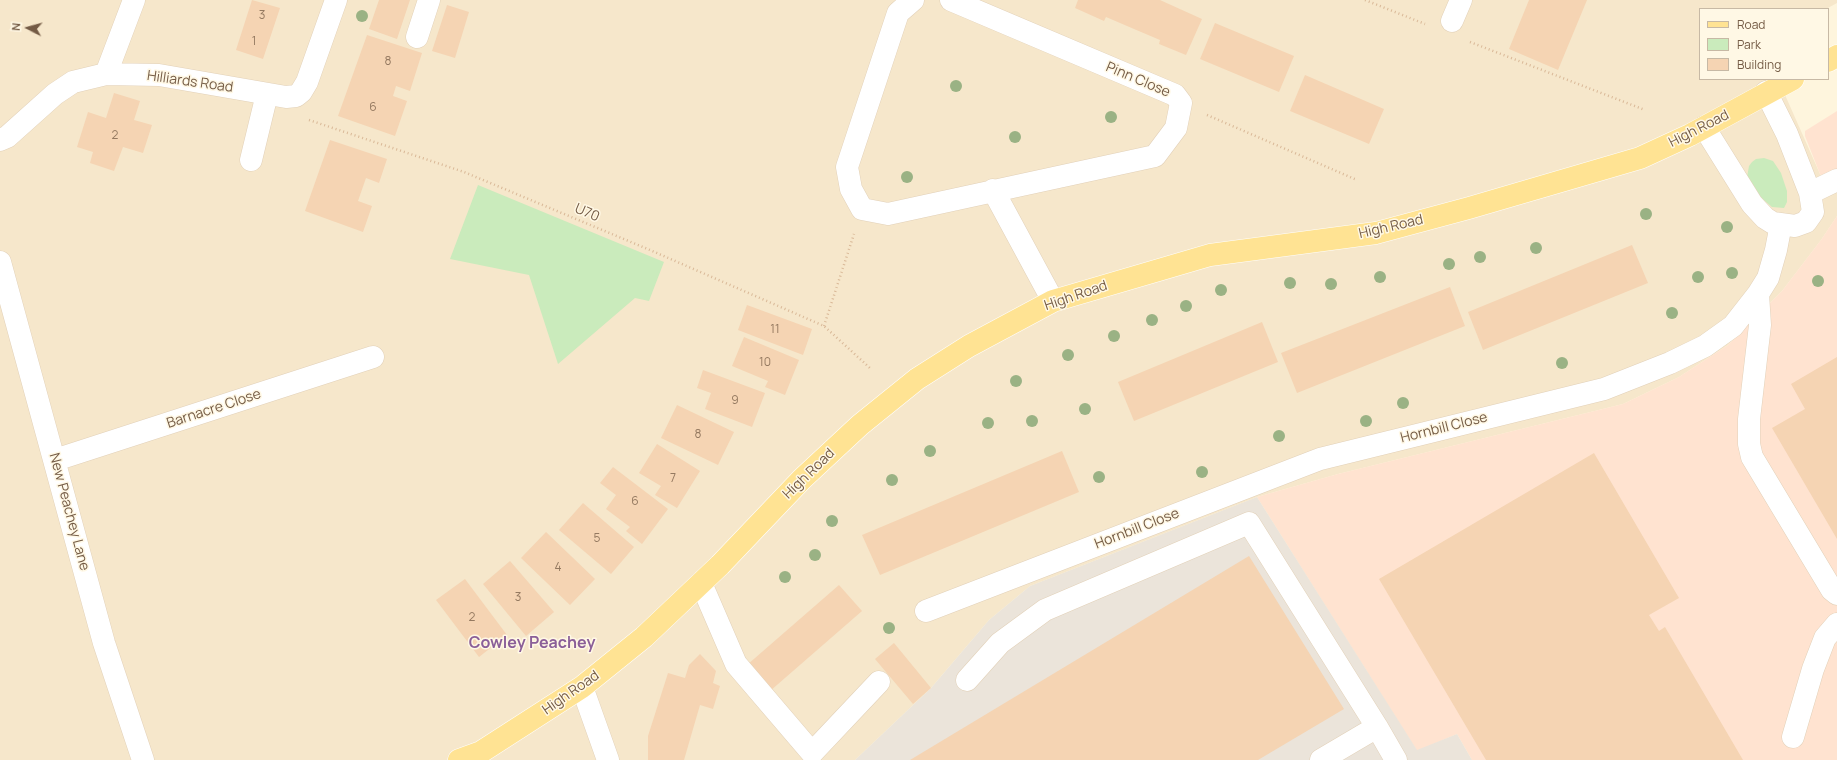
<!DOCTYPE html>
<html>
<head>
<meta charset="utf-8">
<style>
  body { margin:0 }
  #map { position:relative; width:1837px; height:760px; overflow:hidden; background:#fef5dd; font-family:Manrope,sans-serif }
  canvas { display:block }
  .legend { position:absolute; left:1699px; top:8px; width:130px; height:72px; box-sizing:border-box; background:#fff8e5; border:1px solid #c7b9a5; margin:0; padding:5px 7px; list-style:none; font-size:12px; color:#745b45 }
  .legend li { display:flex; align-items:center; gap:8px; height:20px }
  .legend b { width:20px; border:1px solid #c7b9a5 }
  .north { position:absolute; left:8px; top:8px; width:40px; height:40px; -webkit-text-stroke:3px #fff8e5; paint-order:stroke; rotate:276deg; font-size:11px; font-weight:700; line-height:16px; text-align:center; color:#745b45 }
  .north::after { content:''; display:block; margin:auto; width:14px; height:18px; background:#745b45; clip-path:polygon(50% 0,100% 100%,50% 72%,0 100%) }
</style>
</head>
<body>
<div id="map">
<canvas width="1837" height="760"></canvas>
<ul class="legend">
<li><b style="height:5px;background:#ffe393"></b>Road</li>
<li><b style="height:11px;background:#caebbc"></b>Park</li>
<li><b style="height:11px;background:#f5d4b3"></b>Building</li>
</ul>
<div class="north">N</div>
</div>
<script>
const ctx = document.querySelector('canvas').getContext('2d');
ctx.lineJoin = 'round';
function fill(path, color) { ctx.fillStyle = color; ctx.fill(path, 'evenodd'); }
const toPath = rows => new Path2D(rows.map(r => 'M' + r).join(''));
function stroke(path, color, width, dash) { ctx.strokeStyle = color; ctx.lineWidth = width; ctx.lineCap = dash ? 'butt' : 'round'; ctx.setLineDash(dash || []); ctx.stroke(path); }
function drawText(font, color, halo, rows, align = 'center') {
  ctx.font = font + ' Manrope,sans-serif'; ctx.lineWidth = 3; ctx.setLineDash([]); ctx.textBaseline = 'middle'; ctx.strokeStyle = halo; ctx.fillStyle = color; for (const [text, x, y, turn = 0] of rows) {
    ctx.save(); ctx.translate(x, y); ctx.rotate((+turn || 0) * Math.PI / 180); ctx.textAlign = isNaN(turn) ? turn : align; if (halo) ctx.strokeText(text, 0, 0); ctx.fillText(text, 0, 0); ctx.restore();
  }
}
fill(toPath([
  [0,0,1837,0,1837,3,1826,9,1700,9,1700,79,1778,79,1820,174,1837,193,1837,216,1821,240,1782,291,1728,345,1679,377,1623,404,1338,474,1257,497,1030,586,989,620,931,688,855,760,0,760]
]), '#f6e7cb');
fill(toPath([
  [1837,111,1837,193,1820,174,1805,136,1805,131],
  [1837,216,1837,760,1472,760,1457,734,1417,751,1257,497,1338,474,1623,404,1679,377,1728,345,1782,291,1821,240]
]), '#ffe3d0');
fill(toPath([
  [1257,497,1417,750,1457,734,1472,760,855,760,931,688,989,620,1030,586]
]), '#ebe4da');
fill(toPath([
  [1764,158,1773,161,1781,173,1787,191,1787,202,1784,208,1772,207,1759,196,1747,177,1749,166,1752,162,1756,159],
  [478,185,664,262,649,301,635,298,558,364,529,275,450,259]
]), '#caebbc');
fill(toPath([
  [252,0,280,8,263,59,236,50],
  [379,0,410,0,397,39,369,29],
  [1078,0,1160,0,1202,19,1186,55,1159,44,1160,40,1134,29,1106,17,1104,21,1075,8],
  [1529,0,1587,0,1558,70,1509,49],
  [447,5,469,12,455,58,432,51],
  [1215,23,1294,56,1279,92,1200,59],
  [367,35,422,53,410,91,396,86,393,96,407,101,395,136,338,116],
  [1305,75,1384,109,1369,144,1290,111],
  [114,93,140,101,134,120,152,125,143,153,123,147,114,171,90,163,93,152,77,147,88,112,106,118],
  [330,140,387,159,379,183,366,178,358,201,372,206,363,232,305,211],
  [1632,245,1648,283,1483,350,1468,312],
  [1450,287,1465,326,1297,393,1281,353],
  [747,305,812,329,803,355,738,330],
  [1262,322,1278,362,1134,421,1118,382],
  [744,337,799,360,785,395,765,387,768,381,732,366],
  [1837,357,1837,539,1772,428,1805,409,1791,384],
  [703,370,765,393,752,427,705,409,711,393,697,388],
  [677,405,734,432,718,465,661,438],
  [657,444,700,471,677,508,655,495,661,486,639,473],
  [1062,451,1079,492,880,575,862,535],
  [1594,453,1679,598,1649,615,1659,631,1665,627,1743,760,1486,760,1379,579],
  [613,467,668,509,642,544,626,531,630,527,606,509,616,495,600,483],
  [583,503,634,547,611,574,559,530],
  [546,532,595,579,570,605,521,558],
  [1249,556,1344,709,1258,760,910,760],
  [510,561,554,612,526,636,483,584],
  [465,579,507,635,479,657,436,600],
  [839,585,862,611,770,691,747,665],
  [894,643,931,688,913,704,875,659],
  [700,654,716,671,713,683,720,686,713,709,700,705,684,760,648,760,648,736,668,673,685,678,689,665]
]), '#f5d4b3');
const minor = toPath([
  [913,0,898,13,847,167,851,189,862,209,888,214,1155,156,1176,128,1181,103,1175,95,951,0],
  [1452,21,1461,0],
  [417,37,429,0],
  [106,74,134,0],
  [1704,127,1752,204,1765,218,1773,223,1795,226,1806,222,1813,212,1810,193,1787,134,1766,92],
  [0,140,7,137,55,94,73,82,106,74,159,75,286,97,296,96,301,92,307,82,336,0],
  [251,160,267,94],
  [993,190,1053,301],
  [1810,193,1837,180],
  [0,262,104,643,143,760],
  [1758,294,1760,325,1749,419,1749,444,1752,457,1832,590,1837,594],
  [55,460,373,357],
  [701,583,736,664,812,753,879,682],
  [926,611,1320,459,1604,389,1670,363,1705,346,1733,326,1758,294,1768,278,1776,250,1781,224],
  [967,680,1000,643,1045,610,1249,523,1377,727,1321,760],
  [582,687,608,760],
  [1377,727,1396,760],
  [1793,737,1813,669,1825,638,1837,624]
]);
const major = toPath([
  [1828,61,1837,56],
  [459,760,481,752,582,687,644,637,720,565,802,479,860,425,917,379,969,346,1053,301,1210,255,1376,233,1469,208,1640,158,1690,135,1793,79]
]);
stroke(minor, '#e2d1b9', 23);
stroke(major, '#fff', 23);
stroke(toPath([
  [1365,0,1425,24],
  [1470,42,1645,110],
  [1207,115,1357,180],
  [309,120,464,172,650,250,824,326,871,369],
  [824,326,854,234]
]), '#d9b897', 2.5, [1, 3]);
stroke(minor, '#fff', 22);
stroke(major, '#ffe393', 22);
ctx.fillStyle = '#9ab284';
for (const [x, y] of [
  [362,16],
  [956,86],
  [1111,117],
  [1015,137],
  [907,177],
  [1646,214],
  [1727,227],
  [1536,248],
  [1480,257],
  [1449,264],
  [1732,273],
  [1380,277],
  [1698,277],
  [1818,281],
  [1290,283],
  [1331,284],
  [1221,290],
  [1186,306],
  [1672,313],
  [1152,320],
  [1114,336],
  [1068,355],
  [1562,363],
  [1016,381],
  [1403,403],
  [1085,409],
  [1032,421],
  [1366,421],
  [988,423],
  [1279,436],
  [930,451],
  [1202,472],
  [1099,477],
  [892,480],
  [832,521],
  [815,555],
  [785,577],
  [889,628]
]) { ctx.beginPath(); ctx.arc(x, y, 6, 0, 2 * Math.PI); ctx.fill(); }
drawText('12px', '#947960', null, [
  ["3",262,16],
  ["1",254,42],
  ["8",388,62],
  ["6",373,108],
  ["2",115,136],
  ["11",775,330],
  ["10",765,363],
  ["9",735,401],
  ["8",698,435],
  ["7",673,479],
  ["6",635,502],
  ["5",597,539],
  ["4",558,568],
  ["3",518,598],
  ["2",472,618]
]);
drawText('14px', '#745b45', '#fff8e5', [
  ["Pinn Close",1138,80,23],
  ["Hilliards Road",190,82,8],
  ["High Road",1699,129,-27],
  ["U70",587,213,23],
  ["High Road",1391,227,-13],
  ["High Road",1076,296,-19],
  ["Barnacre Close",214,409,-18],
  ["Hornbill Close",1444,428,-14],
  ["High Road",809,474,-44],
  ["New Peachey Lane",69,512,75],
  ["Hornbill Close",1137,529,-21],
  ["High Road",571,693,-35]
]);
drawText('bold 16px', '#8b5f98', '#fff8e5', [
  ["Cowley Peachey",532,644]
]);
</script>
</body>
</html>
